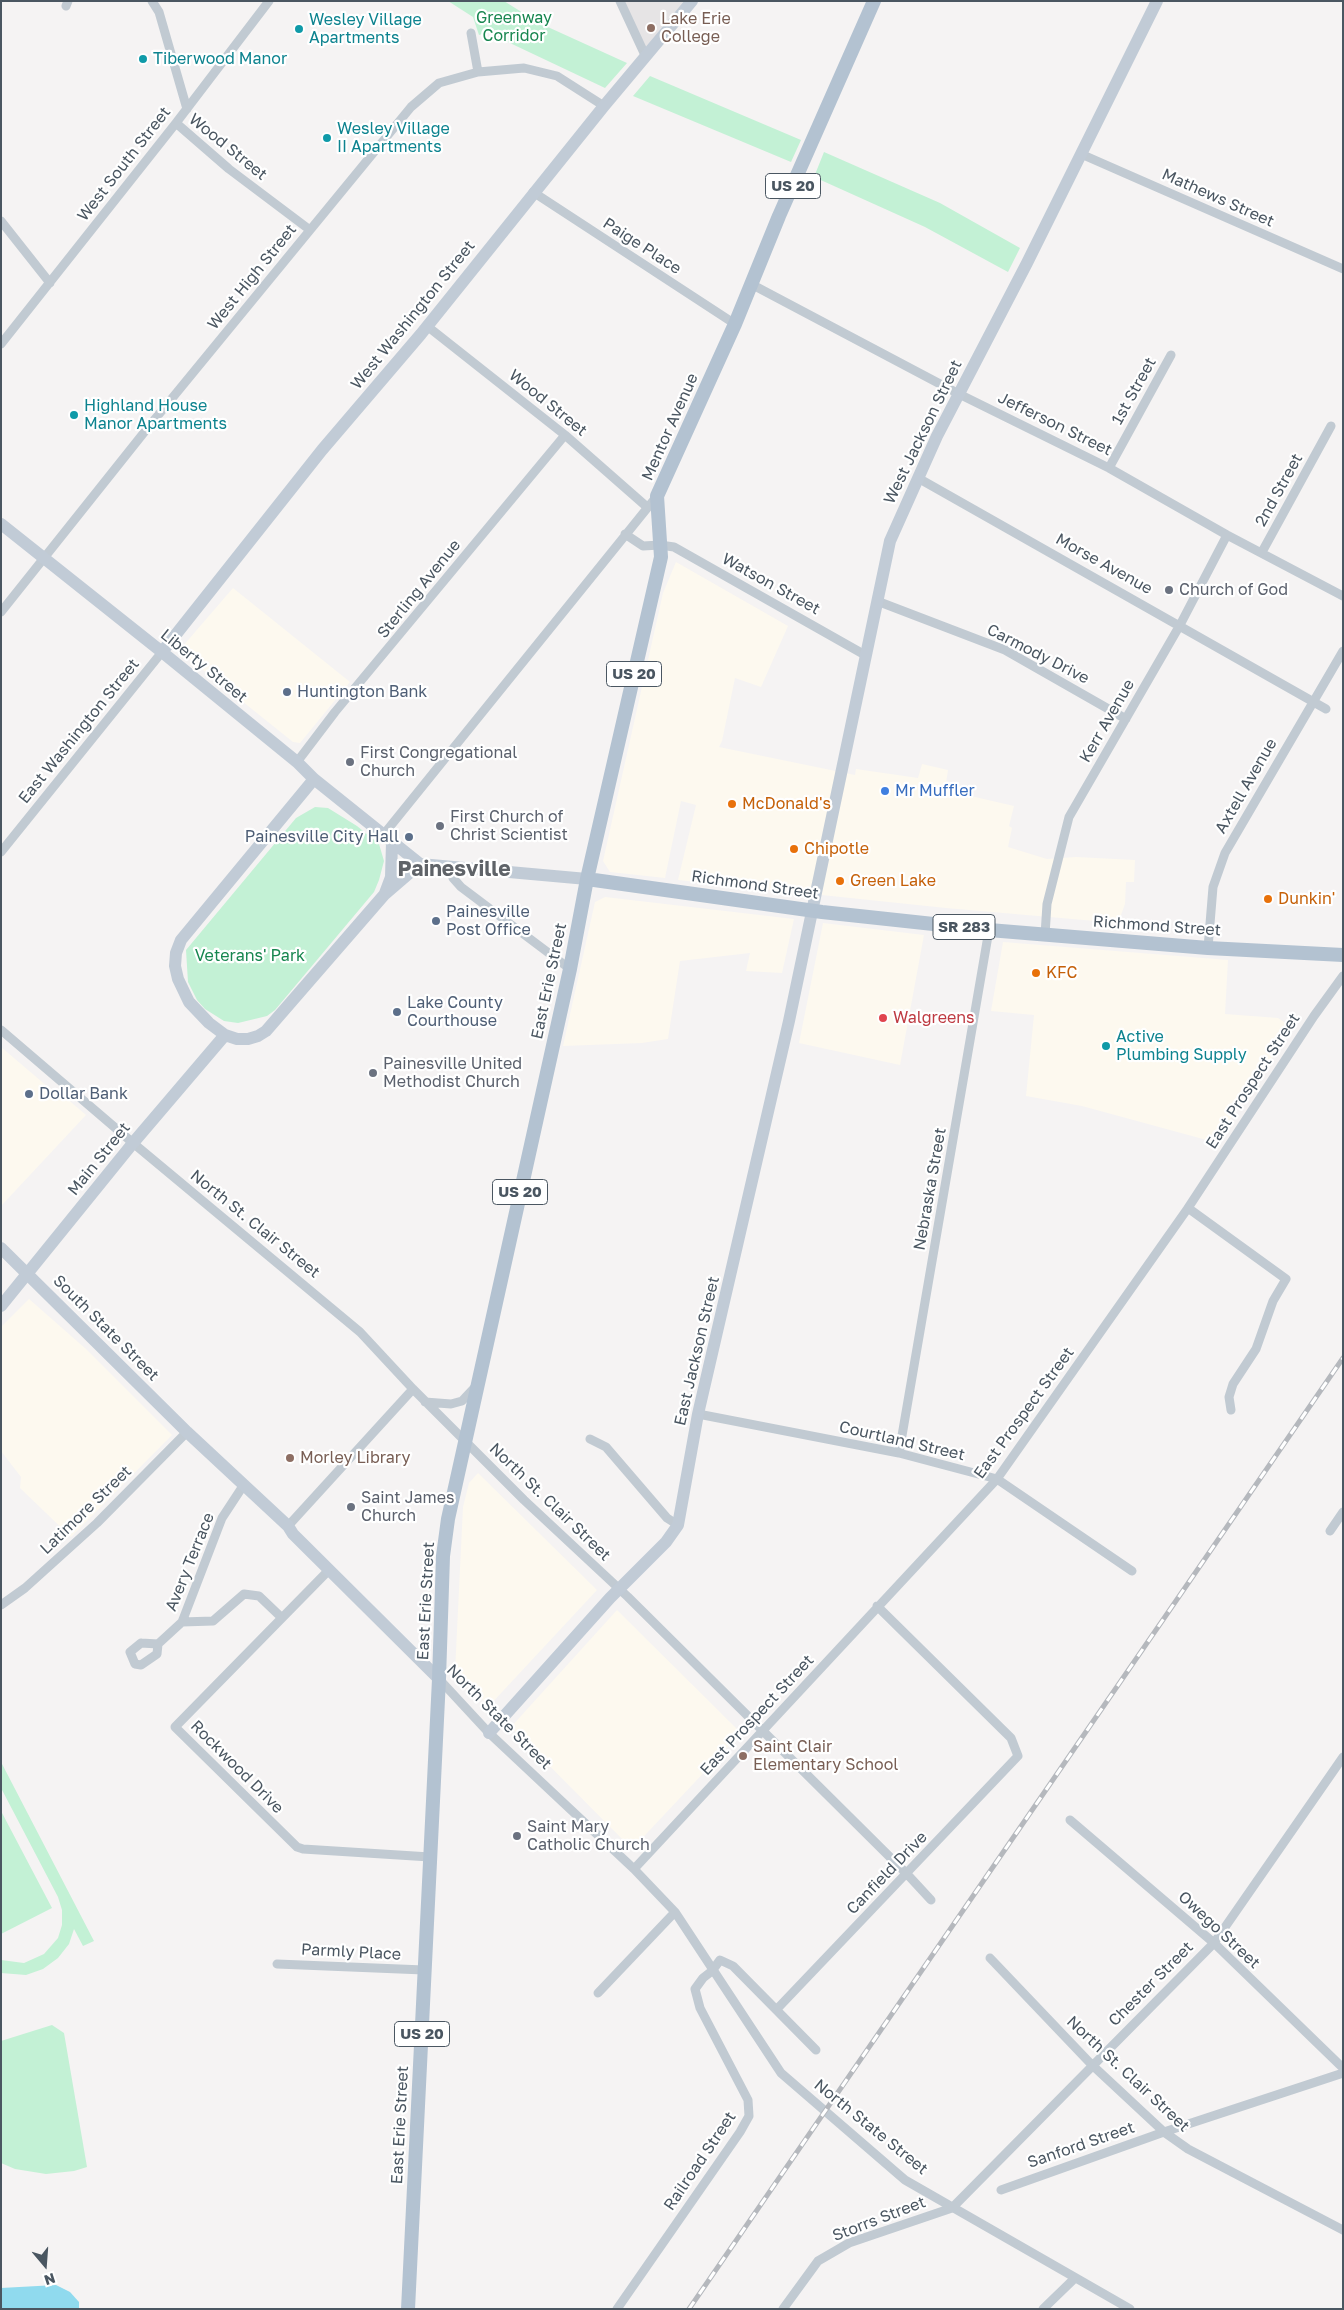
<!DOCTYPE html>
<html>
<head>
<meta charset="utf-8">
<style>
  body { margin:0 }
  #map { position:relative; width:1344px; height:2310px; overflow:hidden; background:#f5f3f3; font-family:"Golos Text",sans-serif }
  canvas { display:block }
  .frame { position:absolute; inset:0; border:2px solid #4a5661; pointer-events:none }
  .north { position:absolute; left:20px; top:2240px; width:50px; height:50px; -webkit-text-stroke:4px #fff; paint-order:stroke; rotate:162deg; font-size:14px; font-weight:700; line-height:20px; text-align:center; color:#4a5661 }
  .north::after { content:''; display:block; margin:auto; width:18px; height:22px; background:#4a5661; clip-path:polygon(50% 0,100% 100%,50% 72%,0 100%) }
</style>
</head>
<body>
<div id="map">
<canvas width="1344" height="2310"></canvas>
<div class="frame"></div>
<div class="north">N</div>
</div>
<script>
const ctx = document.querySelector('canvas').getContext('2d');
ctx.lineJoin = 'round';
function fill(path, color) { ctx.fillStyle = color; ctx.fill(path, 'evenodd'); }
const toPath = rows => new Path2D(rows.map(r => 'M' + r).join(''));
function stroke(path, color, width, dash) { ctx.strokeStyle = color; ctx.lineWidth = width; ctx.lineCap = dash ? 'butt' : 'round'; ctx.setLineDash(dash || []); ctx.stroke(path); }
function drawText(font, color, halo, rows, align = 'center') {
  ctx.font = font + ' "Golos Text",sans-serif'; ctx.lineWidth = 4.5; ctx.setLineDash([]); ctx.textBaseline = 'middle'; ctx.strokeStyle = halo; ctx.fillStyle = color; for (const [text, x, y, turn = 0] of rows) {
    ctx.save(); ctx.translate(x, y); ctx.rotate((+turn || 0) * Math.PI / 180); ctx.textAlign = isNaN(turn) ? turn : align; if (halo) ctx.strokeText(text, 0, 0); ctx.fillText(text, 0, 0); ctx.restore();
  }
}
fill(toPath([
  [676,562,788,626,761,687,735,678,722,741,719,747,855,775,856,769,918,778,922,764,948,770,945,790,1014,806,1009,826,1012,828,1008,847,1047,859,1076,857,1135,860,1134,882,1126,882,1125,904,1118,923,946,908,678,880,696,805,681,801,665,878,610,872,603,861,663,593],
  [233,588,350,682,300,743,293,742,182,653,183,646],
  [605,897,794,919,782,973,746,971,750,953,680,961,668,1039,642,1043,563,1046,595,902],
  [823,923,924,935,900,1065,799,1043],
  [1003,942,1228,960,1225,1014,1278,1018,1293,1028,1214,1142,1082,1106,1026,1096,1034,1015,991,1011],
  [1,1047,48,1087,65,1097,86,1115,1,1206],
  [29,1299,86,1349,172,1435,71,1537,20,1488,21,1477,1,1451,1,1327],
  [478,1473,597,1590,489,1706,455,1672,463,1507,469,1483],
  [617,1610,741,1733,632,1849,511,1727]
]), '#fdf9ef');
fill(toPath([
  [620,1,692,1,645,55]
]), '#e6e4e5');
fill(toPath([
  [448,1,504,1,539,23,627,63,605,88,493,35,497,34,496,30,479,35,473,17],
  [650,76,801,140,791,162,633,96],
  [824,152,940,203,1020,248,1008,272,925,227,814,177],
  [315,807,328,808,357,826,379,844,384,861,379,880,374,892,275,1010,267,1016,238,1023,224,1021,205,1009,197,1000,188,982,186,950,296,818],
  [1,1762,94,1941,83,1946,74,1929,69,1944,58,1958,43,1969,26,1975,1,1973,1,1960,24,1963,44,1954,58,1938,62,1925,62,1910,58,1897,1,1788],
  [1,1811,52,1908,1,1934],
  [52,2025,64,2033,87,2167,74,2171,46,2174,15,2169,1,2163,1,2041]
]), '#c3f1d5');
fill(toPath([
  [56,2285,70,2292,79,2302,79,2309,1,2309,1,2288]
]), '#90daee');
stroke(toPath([
  [152,1,159,12,187,109],
  [620,1,645,55],
  [66,6,68,1],
  [478,72,524,68,557,76,604,106],
  [176,123,229,169,310,230],
  [1081,154,1343,269],
  [533,192,735,324],
  [1,221,50,283],
  [751,284,959,394,1109,468,1227,535,1343,596],
  [427,326,565,435,647,507],
  [1,344,176,123,269,1],
  [1109,468,1171,355],
  [918,478,1326,709],
  [625,534,643,546,660,545,674,547,865,655],
  [1262,552,1331,426],
  [877,601,1005,650,1126,719],
  [1,612,146,430,411,107,439,83,478,72,471,33],
  [297,762,335,712,565,435],
  [384,834,657,496],
  [1,852,162,652],
  [449,867,453,878,461,887,570,969],
  [1045,935,1047,904,1069,817,1180,625,1227,535],
  [1208,948,1213,887,1225,853,1343,651],
  [1,1030,133,1143,360,1332,413,1389,524,1500,628,1597,907,1874,931,1900],
  [1188,1208,1286,1279,1273,1301,1256,1349,1233,1384,1229,1397,1231,1410],
  [425,1402,451,1404,462,1401,477,1385],
  [698,1414,899,1453,997,1479,1132,1571],
  [590,1439,606,1447,667,1518,678,1525],
  [899,1453,989,930],
  [288,1526,413,1389],
  [1330,1531,1343,1512],
  [329,1570,175,1727,297,1847,303,1849,430,1857],
  [1,1605,25,1588,97,1523,187,1432],
  [182,1622,213,1621,244,1594,259,1596,281,1617],
  [141,1643,158,1644,157,1654,141,1665,135,1664,130,1652,141,1643],
  [158,1644,182,1622,222,1518,243,1486],
  [439,1679,489,1733,634,1869,675,1912,781,2073,905,2180,1130,2309],
  [1070,1820,1214,1943,1343,2068],
  [634,1869,997,1479,1188,1208,1314,1016,1343,976],
  [990,1958,1091,2064,1164,2132,1188,2149,1343,2230],
  [277,1964,424,1970],
  [598,1993,675,1912],
  [777,2009,1018,1756,1011,1738,877,1606],
  [1001,2190,1164,2132,1343,2073],
  [617,2309,740,2132,749,2116,748,2100,700,2008,695,1989,703,1978,712,1971,720,1960,733,1966,816,2050],
  [783,2309,818,2261,849,2243,952,2208,1214,1943,1343,1757],
  [1043,2309,1075,2278]
]), '#c1cad2', 9);
stroke(toPath([
  [1,524,162,652,297,762,314,779,420,864,587,879],
  [162,652,322,450,421,334,604,106,692,1],
  [314,779,181,940,176,953,175,966,178,979,189,1002,209,1023,225,1035,237,1039,248,1039,258,1036,266,1031,384,895,420,864],
  [385,893,391,877,392,843],
  [1,1248,187,1432,288,1526,293,1534,439,1679],
  [1,1306,133,1143,225,1035],
  [489,1733,610,1598,666,1542,678,1525,698,1414,789,1021,890,541,937,436,1027,263,1157,1]
]), '#c1cbd6', 12);
stroke(toPath([
  [587,879,822,912,989,930,1208,948,1343,955],
  [408,2309,439,1679,443,1556,448,1519,570,969,587,879,661,557,657,496,735,324,779,216,874,1]
]), '#b3c2d1', 14);
const rail = toPath([
  [689,2309,1343,1358]
]);
stroke(rail, '#b5b8bd', 5);
stroke(rail, '#fff', 3, [9]);
for (const [x, y, r, color] of [
  [651,28,5,"#8d6e63"],
  [299,29,5,"#0f9aa8"],
  [143,59,5,"#0f9aa8"],
  [327,138,5,"#0f9aa8"],
  [74,415,5,"#0f9aa8"],
  [1169,590,5,"#6b7280"],
  [287,692,5,"#5c6f8a"],
  [350,762,5,"#6b7280"],
  [885,791,5,"#3f7fe0"],
  [732,804,5,"#e8710a"],
  [440,826,5,"#6b7280"],
  [409,837,5,"#5c6f8a"],
  [794,849,5,"#e8710a"],
  [840,881,5,"#e8710a"],
  [1268,899,5,"#e8710a"],
  [436,921,5,"#5c6f8a"],
  [1036,973,5,"#e8710a"],
  [397,1012,5,"#5c6f8a"],
  [883,1018,5,"#e0444e"],
  [1106,1046,5,"#0f9aa8"],
  [373,1073,5,"#6b7280"],
  [29,1094,5,"#5c6f8a"],
  [290,1458,5,"#8d6e63"],
  [351,1507,5,"#6b7280"],
  [743,1756,5,"#8d6e63"],
  [517,1836,5,"#6b7280"]
]) { const dot = new Path2D(); dot.arc(x, y, r, 0, 2 * Math.PI); ctx.fillStyle = color; ctx.fill(dot); stroke(dot, '#fff', 2); }
for (const [x, y, w] of [
  [793,186,55],
  [634,674,55],
  [964,927,62],
  [520,1192,55],
  [422,2034,55]
]) { const box = new Path2D(); box.roundRect(x - w / 2, y - 12.5, w, 25, 4); ctx.fillStyle = '#fff'; ctx.fill(box); stroke(box, '#4a5661', 1); }
drawText('bold 15px', '#4a5661', null, [
  ["US 20",793,186],
  ["US 20",634,674],
  ["SR 283",964,927],
  ["US 20",520,1192],
  ["US 20",422,2034]
]);
drawText('16px', '#17864f', '#fff', [
  ["Greenway",514,18],
  ["Corridor",514,36],
  ["Veterans' Park",250,956]
]);
drawText('16px', '#785e54', '#fff', [
  ["Lake Erie",661,19],
  ["College",661,37],
  ["Morley Library",300,1458],
  ["Saint Clair",753,1747],
  ["Elementary School",753,1765]
], 'left');
drawText('16px', '#0d838f', '#fff', [
  ["Wesley Village",309,20],
  ["Apartments",309,38],
  ["Tiberwood Manor",153,59],
  ["Wesley Village",337,129],
  ["II Apartments",337,147],
  ["Highland House",84,406],
  ["Manor Apartments",84,424],
  ["Active",1116,1037],
  ["Plumbing Supply",1116,1055]
], 'left');
drawText('16px', '#4a5661', '#fff', [
  ["Wood Street",228,147,39],
  ["West South Street",124,164,-52],
  ["Mathews Street",1218,198,24],
  ["Paige Place",642,246,33],
  ["West High Street",252,277,-51],
  ["West Washington Street",413,315,-51],
  ["1st Street",1134,391,-61],
  ["Wood Street",548,403,39],
  ["Jefferson Street",1055,424,26],
  ["Mentor Avenue",670,427,-66],
  ["West Jackson Street",923,432,-64],
  ["2nd Street",1279,490,-61],
  ["Morse Avenue",1104,564,29],
  ["Watson Street",771,584,29],
  ["Sterling Avenue",419,589,-51],
  ["Carmody Drive",1038,654,27],
  ["Liberty Street",204,666,39],
  ["Kerr Avenue",1107,721,-60],
  ["East Washington Street",79,731,-51],
  ["Axtell Avenue",1246,786,-60],
  ["Richmond Street",755,885,8],
  ["Richmond Street",1157,926,4],
  ["East Erie Street",549,981,-78],
  ["East Prospect Street",1253,1081,-57],
  ["Main Street",99,1159,-51],
  ["Nebraska Street",930,1189,-80],
  ["North St. Clair Street",255,1224,39],
  ["South State Street",106,1328,45],
  ["East Jackson Street",697,1351,-77],
  ["East Prospect Street",1024,1413,-54],
  ["Courtland Street",902,1441,13],
  ["North St. Clair Street",550,1502,44],
  ["Latimore Street",86,1510,-44],
  ["Avery Terrace",190,1562,-68],
  ["East Erie Street",426,1601,-87],
  ["East Prospect Street",757,1715,-47],
  ["North State Street",499,1717,45],
  ["Rockwood Drive",237,1767,45],
  ["Canfield Drive",887,1873,-46],
  ["Owego Street",1219,1930,43],
  ["Parmly Place",351,1952,3],
  ["Chester Street",1151,1984,-45],
  ["North St. Clair Street",1128,2074,43],
  ["East Erie Street",400,2125,-87],
  ["North State Street",871,2127,39],
  ["Sanford Street",1081,2145,-19],
  ["Railroad Street",700,2161,-56],
  ["Storrs Street",879,2219,-21]
]);
drawText('16px', '#5b616d', '#fff', [
  ["Church of God",1179,590],
  ["First Congregational",360,753],
  ["Church",360,771],
  ["First Church of",450,817],
  ["Christ Scientist",450,835],
  ["Painesville United",383,1064],
  ["Methodist Church",383,1082],
  ["Saint James",361,1498],
  ["Church",361,1516],
  ["Saint Mary",527,1827],
  ["Catholic Church",527,1845]
], 'left');
drawText('16px', '#4e5e75', '#fff', [
  ["Huntington Bank",297,692],
  ["Painesville City Hall",399,837,"right"],
  ["Painesville",446,912],
  ["Post Office",446,930],
  ["Lake County",407,1003],
  ["Courthouse",407,1021],
  ["Dollar Bank",39,1094]
], 'left');
drawText('16px', '#366cbe', '#fff', [
  ["Mr Muffler",895,791]
], 'left');
drawText('16px', '#c56008', '#fff', [
  ["McDonald's",742,804],
  ["Chipotle",804,849],
  ["Green Lake",850,881],
  ["Dunkin'",1278,899],
  ["KFC",1046,973]
], 'left');
drawText('16px', '#be3a42', '#fff', [
  ["Walgreens",893,1018]
], 'left');
drawText('bold 21px', '#5f6368', '#fff', [
  ["Painesville",454,869]
]);
</script>
</body>
</html>
